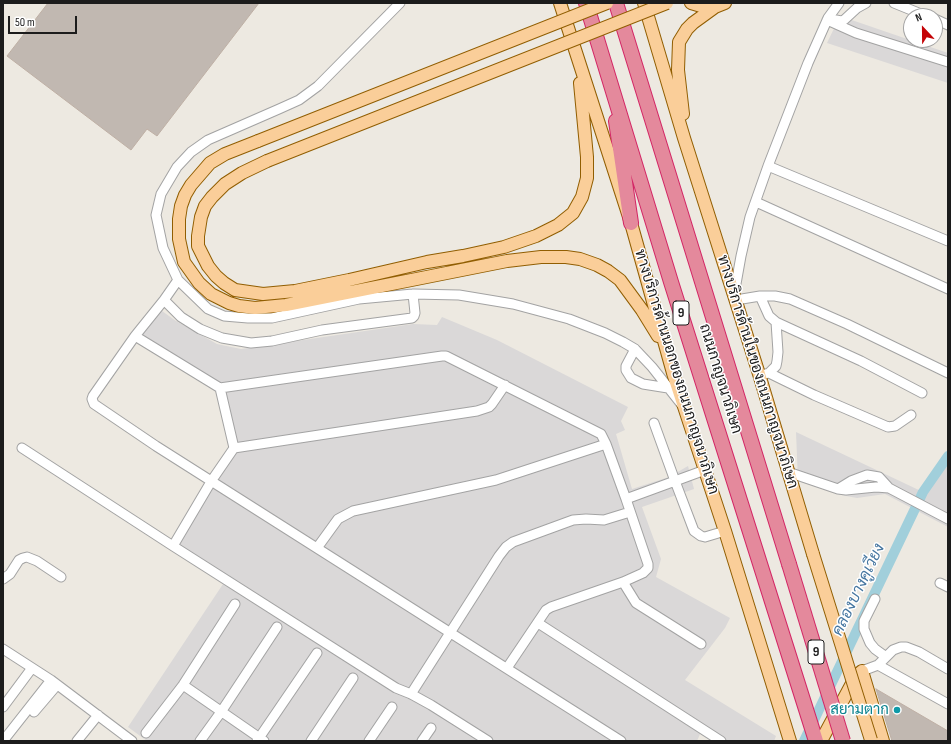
<!DOCTYPE html>
<html>
<head>
<meta charset="utf-8">
<style>
  body { margin:0 }
  #map { position:relative; width:951px; height:744px; overflow:hidden; background:#ede9e1; font-family:"Sofia Sans Condensed",sans-serif }
  canvas { display:block }
  .frame { position:absolute; inset:0; border:4px solid #1c1c1c; pointer-events:none }
  .north { position:absolute; left:903px; top:8px; width:40px; height:40px; box-sizing:border-box; background:#fff; border:1px solid #a4a4a4; border-radius:50%; rotate:338deg; font-size:11px; font-weight:700; line-height:16px; text-align:center; color:#1c1c1c }
  .north::after { content:''; display:block; margin:auto; width:14px; height:18px; background:#c40307; clip-path:polygon(50% 0,100% 100%,50% 72%,0 100%) }
  .scale { position:absolute; left:8px; top:16px; width:69px; height:18px; box-sizing:border-box; border:2px solid #1c1c1c; border-top:0; padding-left:5px; font-size:12px; line-height:14px; white-space:nowrap; color:#1c1c1c; -webkit-text-stroke:3px #fff; paint-order:stroke }
</style>
</head>
<body>
<div id="map">
<canvas width="951" height="744"></canvas>
<div class="frame"></div>
<div class="north">N</div>
<div class="scale">50 m</div>
</div>
<script>
const ctx = document.querySelector('canvas').getContext('2d');
ctx.lineJoin = 'round';
function fill(path, color) { ctx.fillStyle = color; ctx.fill(path, 'evenodd'); }
const toPath = rows => new Path2D(rows.map(r => 'M' + r).join(''));
function stroke(path, color, width, dash) { ctx.strokeStyle = color; ctx.lineWidth = width; ctx.lineCap = dash ? 'butt' : 'round'; ctx.setLineDash(dash || []); ctx.stroke(path); }
function drawText(font, color, halo, rows, align = 'center') {
  ctx.font = font + ' "Sofia Sans Condensed",Sarabun,sans-serif'; ctx.lineWidth = 3; ctx.setLineDash([]); ctx.textBaseline = 'middle'; ctx.strokeStyle = halo; ctx.fillStyle = color; for (const [text, x, y, turn = 0] of rows) {
    ctx.save(); ctx.translate(x, y); ctx.rotate((+turn || 0) * Math.PI / 180); ctx.textAlign = isNaN(turn) ? turn : align; if (halo) ctx.strokeText(text, 0, 0); ctx.fillText(text, 0, 0); ctx.restore();
  }
}
fill(toPath([
  [840,16,948,53,948,83,827,43],
  [155,306,176,321,217,344,241,349,413,324,437,325,442,317,497,340,628,407,621,421,625,430,616,434,632,489,669,477,688,466,694,489,642,507,661,559,656,577,730,618,725,628,685,680,776,736,774,741,711,741,700,734,697,741,147,741,128,727,223,584,264,609,168,548,231,445,217,392,131,336],
  [796,432,923,492,948,457,948,527,885,494,857,498,841,495,798,481]
]), '#dad8d8');
stroke(toPath([
  [804,741,923,492,948,456]
]), '#a1cfdb', 10);
const building = toPath([
  [48,3,259,3,157,136,147,129,131,150,7,56,48,3],
  [876,689,948,731,948,741,892,741,876,689]
]);
fill(building, '#c1b8b1');
stroke(building, '#beafa4', 1);
const minor = toPath([
  [400,3,318,86,299,100,279,109,208,140,191,152,177,167,161,194,156,215,163,248,178,280,208,309,224,316,248,318,272,318,359,299,413,294,459,295,513,304,569,319,605,333,623,342,635,349,652,367,682,405],
  [894,3,926,16],
  [831,19,841,21,844,20,857,8,866,3],
  [935,19,948,25],
  [827,20,856,33,948,62],
  [768,166,948,241],
  [756,202,948,289],
  [178,280,164,300,135,336,93,396,92,399,94,404,156,446,621,741],
  [734,295,741,256,750,217,768,166,808,63,828,18,839,3],
  [760,296,769,316,776,322,861,361,922,393],
  [164,300,181,317,200,329,222,338,251,343,272,341,322,330,412,318,414,316,415,313,413,294],
  [736,300,760,296,775,296,790,299,847,324,948,373],
  [135,336,220,388,442,356,446,356,601,434,606,444,626,499,648,564,648,568,643,573,623,582,551,607,546,610,507,668],
  [635,349,626,366,626,370,631,378,643,384,668,388],
  [769,373,814,395,888,427,895,426,911,415],
  [765,374,769,373,776,366,777,361,778,352,776,322],
  [654,423,675,481,694,531,701,536,705,537,725,531],
  [22,448,173,546,396,688,411,694,431,705,488,741],
  [234,448,477,411,489,407,492,404,505,385],
  [788,472,838,489,846,490,876,487,889,488,948,519],
  [838,489,851,481,867,475,879,477,889,488],
  [626,499,705,470],
  [173,546,212,480,234,448,220,388],
  [317,548,338,519,353,511,496,480,606,444],
  [3,579,10,574,19,560,23,558,27,557,37,561,61,577],
  [623,582,636,603,701,644],
  [940,583,948,587],
  [875,599,864,621,864,629,870,643,875,649,886,657],
  [538,623,721,741],
  [3,649,51,680,132,741],
  [878,665,948,704],
  [862,671,878,665,893,650,901,647,906,647,919,652,948,669],
  [183,685,264,741],
  [411,694,499,556,506,547,513,542,573,520,586,519,604,520,630,512],
  [3,707,32,668],
  [34,712,57,685],
  [146,733,183,685,235,604],
  [3,741,51,680],
  [77,741,98,715],
  [200,741,221,712,277,627],
  [257,741,317,653],
  [311,741,353,678],
  [369,741,392,707],
  [422,741,431,728]
]);
const major = toPath([
  [560,3,631,223,673,373,725,531,790,741],
  [644,3,684,138,759,374,813,554],
  [691,3,701,6,715,7],
  [683,114,678,70,679,42,687,29,693,23,715,7,725,3],
  [258,141,225,154,210,163,191,185,185,195,181,206,179,219,179,239,184,262,199,283,211,294,229,303,239,306,255,308,286,305,507,261,541,257,566,257,580,259,597,265,608,271,620,280,642,310,658,336],
  [267,161,242,173,225,184,212,197,205,206,201,217,198,236,198,246,208,266,216,276,224,283,235,290,263,294,295,291,349,280,427,262,463,256,504,247,536,236,558,225,573,213,582,197,587,178,587,157,580,83],
  [821,741,856,676,862,671,883,741]
]);
const highway = toPath([
  [586,3,671,282,816,741],
  [616,3,789,564],
  [616,121,631,223]
]);
stroke(minor, '#a3a3a3', 11);
stroke(major, '#915e02', 14);
stroke(highway, '#d32665', 16);
stroke(minor, '#fff', 9);
stroke(major, '#face99', 12);
stroke(highway, '#e4899c', 14);
const majorBridge = toPath([
  [258,141,607,3],
  [267,161,667,3],
  [813,554,871,740]
]);
const highwayBridge = toPath([
  [789,564,843,741]
]);
stroke(majorBridge, '#915e02', 14, []);
stroke(highwayBridge, '#d32665', 16, []);
stroke(majorBridge, '#face99', 12);
stroke(highwayBridge, '#e4899c', 14);
for (const [x, y, r, color] of [
  [897,710,4,"#0f9aa8"]
]) { const dot = new Path2D(); dot.arc(x, y, r, 0, 2 * Math.PI); ctx.fillStyle = color; ctx.fill(dot); stroke(dot, '#fff', 1.5); }
for (const [x, y, w] of [
  [681,313,16],
  [816,652,16]
]) { const box = new Path2D(); box.roundRect(x - w / 2, y - 12, w, 24, 3); ctx.fillStyle = '#fff'; ctx.fill(box); stroke(box, '#1c1c1c', 1); }
drawText('bold 14px', '#1c1c1c', null, [
  ["9",681,313],
  ["9",816,652]
]);
drawText('15px', '#1c1c1c', '#fff', [
  ["ทางบริการด้านนอกของถนนกาญจนาภิเษก",676,372,73],
  ["ทางบริการด้านในของถนนกาญจนาภิเษก",757,372,73],
  ["ถนนกาญจนาภิเษก",720,379,73]
]);
drawText('15px', '#0d838f', '#fff', [
  ["สยามตาก",889,710]
], 'right');
drawText('italic 16px', '#4777a1', '#fff', [
  ["คลองบางคูเวียง",859,590,-64]
]);
</script>
</body>
</html>
